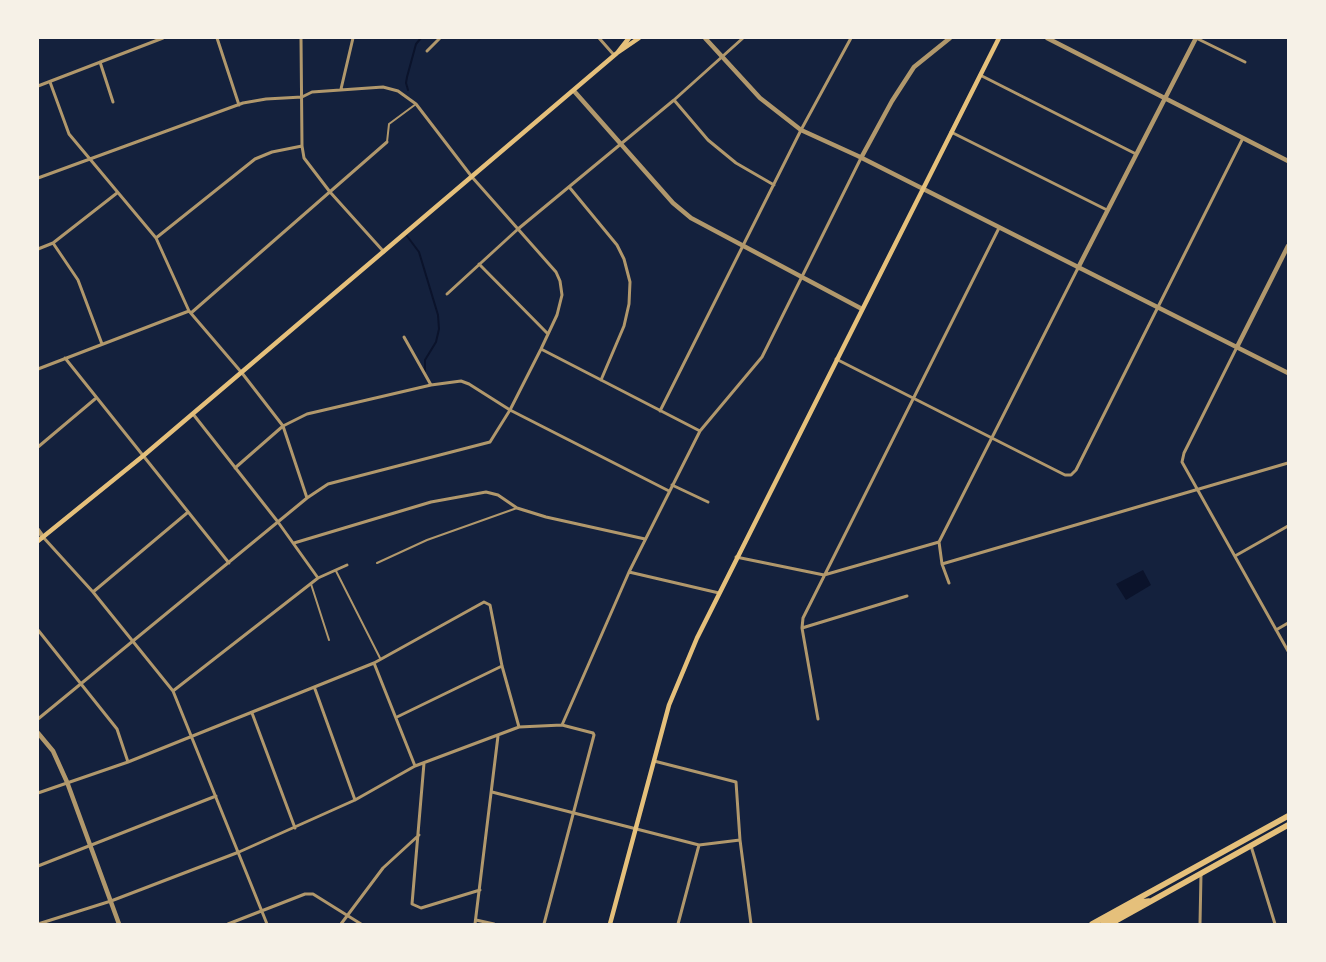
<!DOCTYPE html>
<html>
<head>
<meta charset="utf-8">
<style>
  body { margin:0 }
  #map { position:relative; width:1326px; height:962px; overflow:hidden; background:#14213d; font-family:"Varela Round",sans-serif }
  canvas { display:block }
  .frame { position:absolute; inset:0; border:39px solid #f6f1e7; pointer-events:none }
</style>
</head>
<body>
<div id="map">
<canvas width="1326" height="962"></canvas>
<div class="frame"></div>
</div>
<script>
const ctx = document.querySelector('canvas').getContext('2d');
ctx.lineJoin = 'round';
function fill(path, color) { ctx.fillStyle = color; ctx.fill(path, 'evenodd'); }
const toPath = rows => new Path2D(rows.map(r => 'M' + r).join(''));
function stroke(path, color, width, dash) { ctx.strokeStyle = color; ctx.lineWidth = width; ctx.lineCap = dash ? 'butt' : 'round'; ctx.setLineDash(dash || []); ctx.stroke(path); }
fill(toPath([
  [1143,570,1151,585,1126,600,1116,584]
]), '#0b132b');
stroke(toPath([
  [408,90,406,83,407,77,416,44,421,38],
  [407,236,419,252,438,315,439,329,436,342,425,360,425,371]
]), '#0b132b', 2);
stroke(toPath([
  [387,142,389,124,416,104],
  [377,563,427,540,517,508],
  [336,571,380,658],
  [311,584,329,640]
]), '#b1986c', 2);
stroke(toPath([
  [217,38,239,105],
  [301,38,302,146,304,158,330,192,384,252],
  [599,38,614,55],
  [1196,38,1245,62],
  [427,51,440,38],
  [100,62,113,102],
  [980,75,1136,154],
  [50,82,69,134,156,238,189,311,242,373,283,426,307,498],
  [38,86,163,38],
  [341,89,353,38],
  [674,100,708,140,736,163,774,185],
  [951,132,1107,210],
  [38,178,243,103,266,99,302,97,312,92,383,87,398,91,416,104,472,177,556,272,560,281,562,295,557,315,541,349,510,410,490,442,328,484,307,498,38,719],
  [570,188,617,245,624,259,630,282,629,304,624,326,601,380],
  [156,238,255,159,272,152,302,146],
  [53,243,78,280,102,344],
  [38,249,53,243,117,193],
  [479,264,548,334],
  [447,294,518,229,674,100,743,38],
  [191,313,387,142],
  [404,337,431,385],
  [1237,347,1184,453,1182,462,1288,651],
  [541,349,700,431],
  [65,358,229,563],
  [836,359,1065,475,1071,475,1076,470,1243,138],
  [38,369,189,311],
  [660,411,801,130,851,38],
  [193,414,278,522,318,578],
  [38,447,95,399],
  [235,468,283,426,307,414,431,385,461,381,469,384,510,410,669,491],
  [672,485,708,502],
  [43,537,93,592,173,691,267,924],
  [294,543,431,502,486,492,498,495,517,508,546,517,645,539],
  [1235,556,1288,526],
  [736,557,824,575,939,542],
  [942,564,1288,463],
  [629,572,719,593],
  [949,583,942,564,939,542,1078,268],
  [93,592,187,513],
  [802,628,907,596],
  [38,630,117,729,128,762],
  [1276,630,1288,623],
  [374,663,415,766],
  [315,689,355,800],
  [173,691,318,578,347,565],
  [252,713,295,828],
  [397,717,502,666],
  [818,719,802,628,803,618,999,228],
  [562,725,629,572,700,431,762,357,861,158],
  [654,761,736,782,740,840,751,924],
  [424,763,412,904,421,908,480,890],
  [492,792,699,845,740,840],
  [38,793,128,762,374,663,484,602,490,605,502,666,519,727],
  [1251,846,1275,924],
  [38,866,216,796],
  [476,920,494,924],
  [38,924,111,901,239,852,355,800,415,766,519,727,562,725,593,733,594,735,544,924],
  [228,924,305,894,313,894,361,924],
  [341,924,383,868,419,835],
  [475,924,498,736],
  [678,924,699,845],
  [1200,924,1201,874]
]), '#b1986c', 3);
stroke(toPath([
  [705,38,760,98,801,130,858,156,1288,373],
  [1047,38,1288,161],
  [574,91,673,203,691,218,862,309],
  [861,158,892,101,914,67,950,38],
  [1078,268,1196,38],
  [1237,347,1288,246],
  [38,530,43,537],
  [38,733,53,751,67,782,119,924]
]), '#b1986c', 4.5);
stroke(toPath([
  [618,52,629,38],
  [38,541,143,456,617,53,639,38],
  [610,924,669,705,697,638,999,38]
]), '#e5c07b', 4.5);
stroke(toPath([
  [1092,924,1288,816],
  [1103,924,1141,902,1149,901],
  [1110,924,1288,825]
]), '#e5c07b', 5.5);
</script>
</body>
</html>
